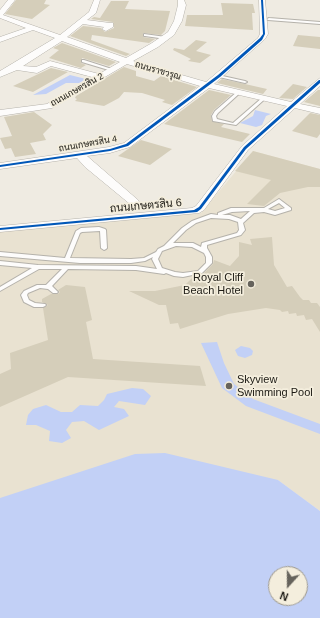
<!DOCTYPE html>
<html>
<head>
<meta charset="utf-8">
<style>
  body { margin:0 }
  #map { position:relative; width:320px; height:618px; overflow:hidden; background:#efebe2; font-family:Helvetica,sans-serif }
  canvas { display:block }
  .north { position:absolute; left:268px; top:566px; width:40px; height:40px; box-sizing:border-box; background:#f4eedd; border:1px solid #9e998d; border-radius:50%; rotate:201deg; font-size:11px; font-weight:700; line-height:16px; text-align:center; color:#1c1a14 }
  .north::after { content:''; display:block; margin:auto; width:14px; height:18px; background:#66635c; clip-path:polygon(50% 0,100% 100%,50% 72%,0 100%) }
</style>
</head>
<body>
<div id="map">
<canvas width="320" height="618"></canvas>
<div class="north">N</div>
</div>
<script>
const ctx = document.querySelector('canvas').getContext('2d');
ctx.lineJoin = 'round';
function fill(path, color) { ctx.fillStyle = color; ctx.fill(path, 'evenodd'); }
const toPath = rows => new Path2D(rows.map(r => 'M' + r).join(''));
function stroke(path, color, width, dash) { ctx.strokeStyle = color; ctx.lineWidth = width; ctx.lineCap = dash ? 'butt' : 'round'; ctx.setLineDash(dash || []); ctx.stroke(path); }
function drawText(font, color, halo, rows, align = 'center') {
  ctx.font = font + ' Helvetica,Sarabun,sans-serif'; ctx.lineWidth = 3.5; ctx.setLineDash([]); ctx.textBaseline = 'middle'; ctx.strokeStyle = halo; ctx.fillStyle = color; for (const [text, x, y, turn = 0] of rows) {
    ctx.save(); ctx.translate(x, y); ctx.rotate((+turn || 0) * Math.PI / 180); ctx.textAlign = isNaN(turn) ? turn : align; if (halo) ctx.strokeText(text, 0, 0); ctx.fillText(text, 0, 0); ctx.restore();
  }
}
fill(toPath([
  [253,151,320,169,320,511,278,480,0,498,0,232,201,213]
]), '#e9e2d1');
fill(toPath([
  [70,75,86,79,79,83,66,83,46,94,33,95],
  [255,110,271,114,266,116,262,125,256,127,240,123,253,116],
  [217,342,224,363,234,384,253,399,320,424,320,434,246,406,222,388,201,343],
  [241,346,250,348,253,351,252,355,245,358,238,356,235,350],
  [132,388,143,389,151,396,145,405,119,401,114,407,124,409,129,416,99,430,84,421,72,422,66,430,71,438,62,443,49,441,50,431,36,425,26,425,28,415,33,409,46,405,61,412,72,412,80,405,98,406,104,400,107,394],
  [165,453,278,480,320,511,320,618,0,618,0,498,135,454],
  [276,574,300,574,300,598,276,598]
]), '#c2d0f6');
fill(toPath([
  [16,0,46,0,44,4,50,5,32,19,5,14],
  [111,1,129,1,125,9,170,11,165,31,161,35,143,33,143,37,155,39,149,43,92,35,91,40,130,54,126,56,70,36,83,26,101,28,105,32,114,28,113,22,91,19,94,17,100,18],
  [221,3,253,4,255,13,252,13,253,30,185,26,187,15,223,15],
  [298,35,320,37,320,49,293,46],
  [196,40,207,42,196,51,211,55,200,63,188,61,191,59,173,50,174,48,184,50],
  [62,43,116,62,109,66,82,58,81,63,86,65,81,68,49,58,59,50,53,48],
  [124,67,136,71,136,76,154,81,161,76,197,87,172,105,162,102,165,100,142,93,124,92,119,98,104,106,75,101,77,99,75,98,76,96],
  [51,68,68,72,33,92,13,86],
  [222,79,245,84,267,89,263,94,217,83],
  [293,84,307,87,293,99,279,98],
  [209,90,231,95,214,110,211,115,212,121,224,124,221,127,250,134,242,142,164,124],
  [318,90,320,90,320,106,304,102],
  [34,112,52,125,43,134,46,140,30,143,36,154,15,157,11,148,5,149,0,138,12,136,4,117],
  [310,113,320,115,320,134,317,138,292,131],
  [141,140,172,149,150,165,118,156],
  [253,151,320,169,320,187,308,187,280,193,264,206,247,204,271,180,235,171],
  [272,237,274,265,287,287,292,286,300,297,303,300,309,300,311,303,317,303,320,307,320,332,312,319,306,320,304,315,297,316,296,313,289,314,288,311,282,312,280,310,266,308,228,314,180,329,178,323,170,324,166,305,159,305,129,291,155,291,185,285,194,276,203,274,213,264,214,260,230,266,239,256,239,242,252,245,250,239],
  [66,285,85,287,92,320,86,322,93,359,200,366,206,386,68,377,0,407,0,374,11,369,10,353,48,340,43,308,48,305,42,302,42,299,51,294,58,294,60,292,58,290]
]), '#d5ceba');
const service = toPath([
  [269,18,320,22,320,24,268,20,267,19,269,18],
  [144,34,166,37,168,38,166,39,145,36,144,36,144,34],
  [82,60,84,60,115,70,112,71,82,62,82,60],
  [218,75,245,81,247,82,245,83,219,77,218,77,218,75],
  [238,91,241,92,218,113,216,116,217,119,233,123,263,97,266,98,236,125,213,121,212,116,215,111,238,91],
  [279,199,291,208,291,210,275,215,264,212,254,213,243,223,245,230,241,235,207,245,207,248,212,257,212,263,202,273,183,277,174,276,166,273,164,274,136,270,68,269,52,286,58,292,57,293,53,293,48,289,40,288,28,293,27,295,29,300,35,303,45,304,46,305,45,306,43,307,34,307,24,302,21,295,24,291,37,285,46,285,62,269,39,269,0,291,0,287,32,268,0,265,0,261,38,265,136,266,157,269,152,259,153,257,145,261,131,263,80,263,0,256,0,252,65,258,76,231,81,228,99,227,105,229,106,230,107,248,106,249,104,250,101,248,100,231,82,232,80,233,70,258,131,259,144,258,156,252,158,249,164,246,182,228,192,221,211,214,218,215,218,213,231,208,264,208,279,199],
  [279,203,285,208,275,211,268,209,279,203],
  [250,211,241,219,230,215,222,215,232,212,250,211],
  [211,218,229,219,238,222,239,230,237,233,202,243,201,247,193,243,173,243,186,230,196,223,211,218],
  [176,246,192,247,204,253,206,257,206,263,198,271,183,273,175,272,162,268,158,259,162,251,176,246]
]);
const minor = toPath([
  [8,0,15,0,3,15,60,35,89,12,94,0,100,0,96,13,87,20,110,23,113,23,113,27,106,31,102,29,104,27,83,24,67,37,126,58,152,43,168,32,174,21,178,5,178,0,184,0,186,5,182,21,174,35,158,47,133,61,206,82,258,38,260,34,259,0,265,0,268,34,265,39,214,84,291,102,320,78,320,86,300,104,320,108,320,114,295,108,248,150,204,210,199,213,0,232,0,226,192,208,196,206,242,146,287,106,209,88,130,147,110,153,87,156,138,200,139,202,134,205,130,204,85,167,77,158,0,169,0,163,109,147,124,143,200,86,127,64,52,108,0,116,0,110,47,104,92,77,51,66,37,73,17,70,0,77,0,71,55,38,33,30,0,42,0,37,26,28,0,18,0,10,8,0],
  [62,41,120,62,99,74,50,61,36,67,23,66,62,41]
]);
stroke(service, '#b5b2ab', 2);
stroke(minor, '#b5b2ab', 1);
fill(service, '#fdfcfb');
fill(minor, '#fdfcfb');
fill(toPath([
  [261,0,263,0,265,34,262,40,220,77,128,146,110,151,0,167,0,165,110,149,126,144,218,75,260,38,263,34,261,0],
  [319,80,320,80,320,83,246,149,201,209,197,212,0,230,0,228,194,210,199,207,244,147,319,80]
]), '#0057b8');
for (const [x, y, r, color] of [
  [251,284,4,"#66635c"],
  [229,386,4,"#66635c"]
]) { const dot = new Path2D(); dot.arc(x, y, r, 0, 2 * Math.PI); ctx.fillStyle = color; ctx.fill(dot); stroke(dot, '#f4eedd', 1.5); }
drawText('9px', '#1c1a14', '#f4eedd', [
  ["ถนนราชวรุณ",158,71,16],
  ["ถนนเกษตรสิน 2",77,90,-29],
  ["ถนนเกษตรสิน 4",88,144,-10]
]);
drawText('11px', '#1c1a14', '#f4eedd', [
  ["ถนนเกษตรสิน 6",146,206,-5]
]);
drawText('11px', '#1c1a14', '#f4eedd', [
  ["Royal Cliff",243,278],
  ["Beach Hotel",243,291],
  ["Skyview",237,380,"left"],
  ["Swimming Pool",237,393,"left"]
], 'right');
</script>
</body>
</html>
